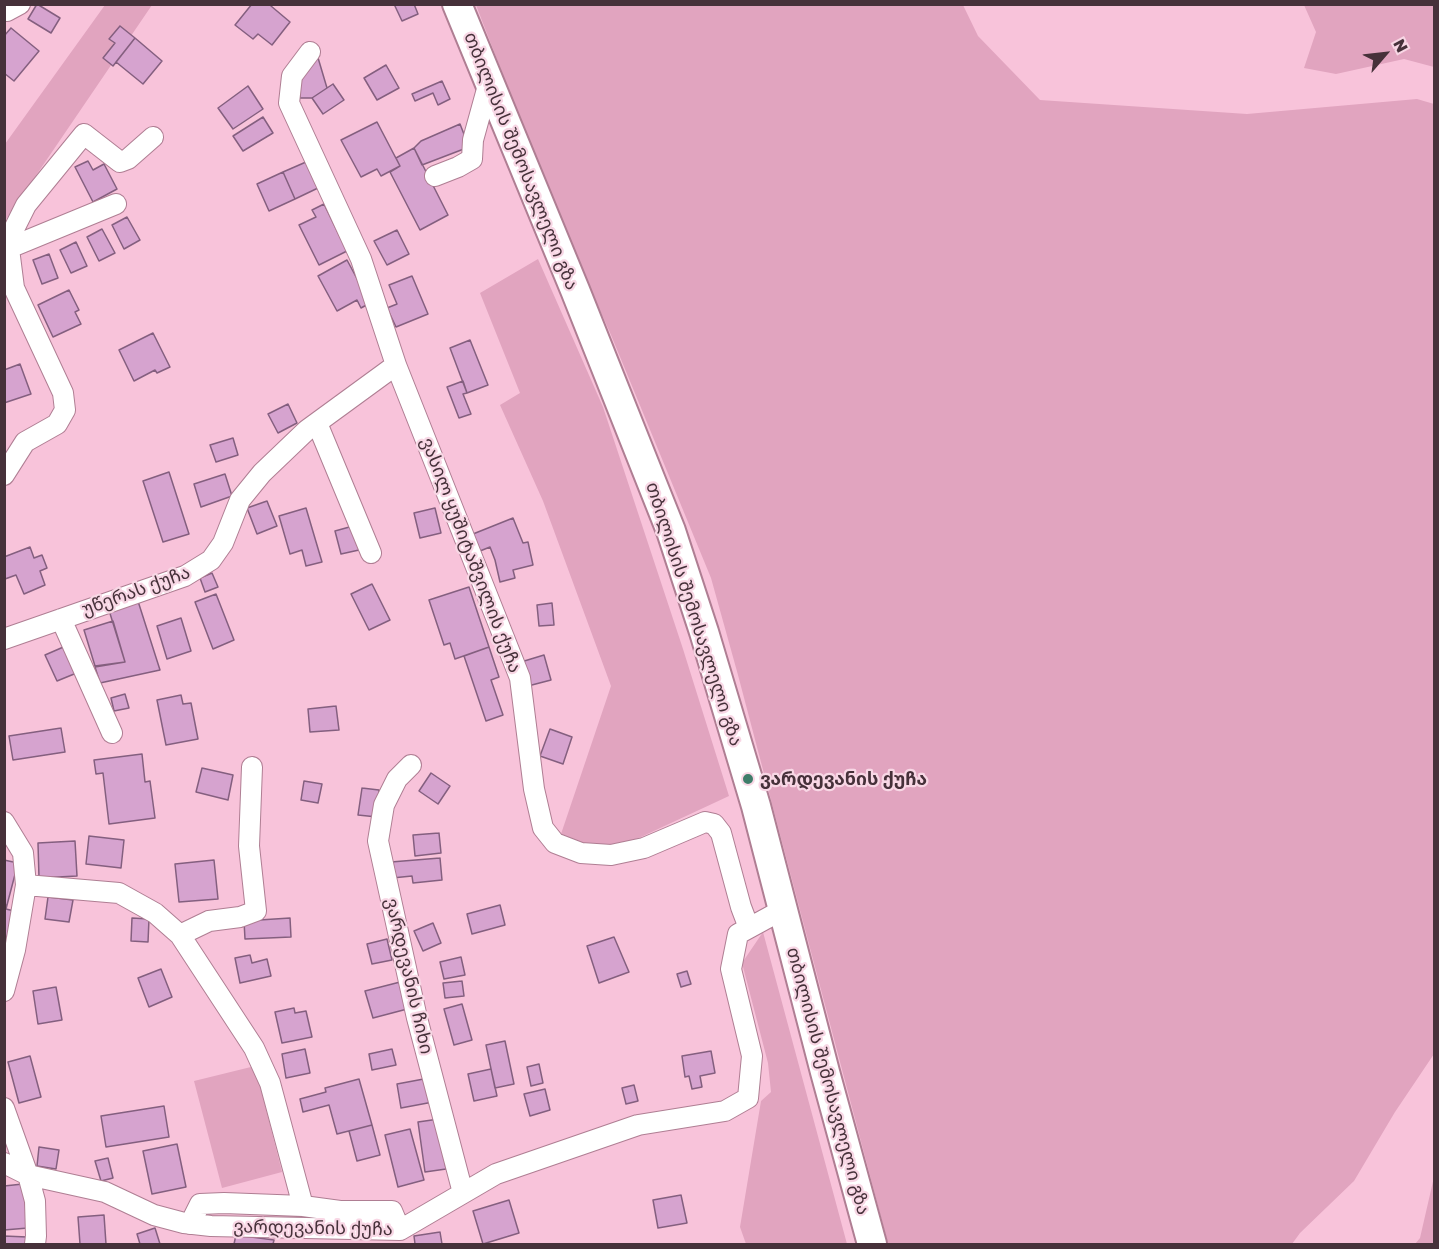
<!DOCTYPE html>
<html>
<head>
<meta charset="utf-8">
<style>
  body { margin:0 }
  #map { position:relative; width:1439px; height:1249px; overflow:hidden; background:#f8c3da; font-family:"Golos Text",sans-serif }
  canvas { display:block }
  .frame { position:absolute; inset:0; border:6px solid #46313a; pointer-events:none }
  .north { position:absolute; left:1355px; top:24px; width:60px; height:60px; -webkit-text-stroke:4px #f8d7e5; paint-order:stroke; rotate:62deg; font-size:16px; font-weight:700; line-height:24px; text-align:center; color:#46313a }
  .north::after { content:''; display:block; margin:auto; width:21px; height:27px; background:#46313a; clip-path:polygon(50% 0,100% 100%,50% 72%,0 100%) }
</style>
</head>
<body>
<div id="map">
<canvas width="1439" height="1249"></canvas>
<div class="frame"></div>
<div class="north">N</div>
</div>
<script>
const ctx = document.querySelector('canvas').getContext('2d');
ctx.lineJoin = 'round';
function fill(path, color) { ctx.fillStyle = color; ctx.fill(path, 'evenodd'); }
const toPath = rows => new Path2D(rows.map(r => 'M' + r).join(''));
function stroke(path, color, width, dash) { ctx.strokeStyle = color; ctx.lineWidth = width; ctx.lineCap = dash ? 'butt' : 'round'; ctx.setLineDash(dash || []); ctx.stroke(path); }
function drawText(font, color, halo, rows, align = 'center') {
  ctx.font = font + ' "Golos Text","Noto Sans Georgian",sans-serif'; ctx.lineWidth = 4.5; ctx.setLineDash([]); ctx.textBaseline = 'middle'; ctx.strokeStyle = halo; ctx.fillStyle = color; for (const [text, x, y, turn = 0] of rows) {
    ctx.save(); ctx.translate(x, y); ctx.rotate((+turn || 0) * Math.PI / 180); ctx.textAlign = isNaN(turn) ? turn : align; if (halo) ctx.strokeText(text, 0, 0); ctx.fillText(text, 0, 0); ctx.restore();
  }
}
fill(toPath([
  [105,5,152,5,5,221,5,144],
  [476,5,963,5,978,36,1040,100,1247,114,1417,99,1434,104,1434,1054,1395,1112,1354,1181,1300,1233,1292,1244,888,1244,738,675,711,578,611,335,554,208],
  [1304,5,1434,5,1434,67,1404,59,1336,74,1304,68,1316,32],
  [538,259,603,407,683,649,729,796,641,837,609,848,584,844,561,834,611,686,543,501,500,405,520,393,480,293],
  [763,932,847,1244,746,1244,740,1227,761,1101,771,1092,768,1063,742,963],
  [255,1066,282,1172,222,1188,194,1081],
  [1434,1177,1434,1244,1415,1244,1420,1238]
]), '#e1a4bf');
const building = toPath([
  [37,4,60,18,51,33,28,19,37,4],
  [252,4,272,4,271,6,290,22,272,45,258,34,253,39,235,25,252,4],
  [394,4,414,4,418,14,402,21,394,4],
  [120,26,135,38,113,66,103,58,115,43,109,39,120,26],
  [11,28,39,51,14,81,4,73,4,36,11,28],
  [135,38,162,61,143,84,116,62,135,38],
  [316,51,327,88,312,98,300,98,298,73,316,51],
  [386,65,399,88,377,100,364,78,386,65],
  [442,81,450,99,438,105,433,93,415,101,412,94,442,81],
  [333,84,344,100,323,114,312,98,333,84],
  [248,86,263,109,233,129,218,108,248,86],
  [263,117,273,133,243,151,233,136,263,117],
  [377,122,400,166,381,176,377,169,361,177,341,140,377,122],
  [460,124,469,147,422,165,414,148,421,141,460,124],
  [414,148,448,215,420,230,390,172,400,166,396,158,414,148],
  [88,161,93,170,104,164,117,189,93,202,75,167,88,161],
  [306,162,318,188,295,199,283,172,306,162],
  [283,172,295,199,269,211,257,184,283,172],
  [324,204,347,251,319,265,299,225,316,217,312,210,324,204],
  [127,217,140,240,124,249,112,225,127,217],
  [102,229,115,253,99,261,87,237,102,229],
  [397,230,409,254,387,265,374,241,397,230],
  [76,242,87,266,71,273,60,250,76,242],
  [49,254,58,278,42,284,33,260,49,254],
  [347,260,370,303,361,308,357,300,337,311,318,276,347,260],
  [412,276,428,314,396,327,387,308,397,304,389,285,412,276],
  [69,290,79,310,75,312,81,324,53,337,38,305,69,290],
  [153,333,170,367,157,373,155,370,134,381,119,350,153,333],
  [470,340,488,385,467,393,450,348,470,340],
  [20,364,31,394,4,403,4,370,20,364],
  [463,381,467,393,463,394,471,414,459,418,447,387,463,381],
  [288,404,297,423,278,433,268,414,288,404],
  [233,438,238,455,216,462,210,445,233,438],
  [169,472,189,534,163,542,143,481,169,472],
  [225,474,232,496,201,507,194,484,225,474],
  [267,501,277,526,257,534,247,508,267,501],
  [306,508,322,562,306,566,302,550,290,554,279,516,306,508],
  [435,508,441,533,420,538,414,513,435,508],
  [513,518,523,543,528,542,533,565,513,570,515,578,500,582,495,560,490,547,480,551,473,534,513,518],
  [353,526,359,550,341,554,335,531,353,526],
  [30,547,34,558,42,555,47,568,40,571,45,585,24,594,16,575,5,579,4,557,30,547],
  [212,573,218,587,205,592,200,578,212,573],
  [372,584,390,620,369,630,351,594,372,584],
  [469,587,489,647,455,659,450,643,444,645,429,600,469,587],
  [216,594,234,640,213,649,195,602,216,594],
  [137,598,160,670,100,683,95,667,125,662,108,607,137,598],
  [552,603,554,625,539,626,537,605,552,603],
  [181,618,191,651,167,659,157,626,181,618],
  [113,621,125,662,95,666,84,630,113,621],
  [68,645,79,672,57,681,45,655,68,645],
  [489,647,499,677,491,680,503,715,486,721,464,656,489,647],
  [544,655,551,680,528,686,521,662,544,655],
  [125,694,129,708,114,711,111,698,125,694],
  [181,695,183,704,191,703,198,739,166,745,157,700,181,695],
  [336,706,339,730,310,732,308,709,336,706],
  [61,728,65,752,13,760,9,736,61,728],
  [550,729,572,737,563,764,540,756,550,729],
  [142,754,145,782,150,781,155,818,109,824,103,773,96,774,94,760,142,754],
  [202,768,233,775,228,800,196,792,202,768],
  [431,773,450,786,438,804,419,791,431,773],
  [304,781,322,784,318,803,301,800,304,781],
  [362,788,379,790,377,817,358,815,362,788],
  [439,833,441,853,415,856,413,835,439,833],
  [89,836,124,840,121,868,86,864,89,836],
  [75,841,77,876,39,878,38,843,75,841],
  [440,858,442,880,413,883,412,876,392,878,391,862,440,858],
  [4,860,18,863,7,905,4,905,4,860],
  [214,860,218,899,179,902,175,864,214,860],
  [48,897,73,900,69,922,45,919,48,897],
  [4,905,7,905,6,909,14,911,7,937,4,936,4,905],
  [500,905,505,925,472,934,467,914,500,905],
  [132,918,149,919,148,942,131,941,132,918],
  [290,918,291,937,245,939,244,921,290,918],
  [433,923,441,943,423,951,414,931,433,923],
  [614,937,629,972,599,983,587,946,614,937],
  [387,939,392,960,372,964,367,944,387,939],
  [250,955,252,963,267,959,271,976,240,983,235,958,250,955],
  [461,957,465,975,444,979,440,962,461,957],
  [161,969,172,997,149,1007,138,978,161,969],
  [687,971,691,984,681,987,677,974,687,971],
  [404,981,411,1008,373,1018,365,991,404,981],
  [462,981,464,996,445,998,443,983,462,981],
  [56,987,62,1020,38,1024,33,991,56,987],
  [462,1004,472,1040,454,1045,444,1009,462,1004],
  [294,1008,295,1013,306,1011,312,1037,282,1043,275,1012,294,1008],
  [505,1041,514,1084,495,1088,486,1045,505,1041],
  [305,1049,310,1073,286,1078,282,1054,305,1049],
  [392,1049,396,1065,372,1070,369,1054,392,1049],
  [711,1051,715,1073,700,1076,702,1087,692,1089,689,1076,685,1077,682,1056,711,1051],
  [30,1056,41,1097,19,1103,8,1062,30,1056],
  [539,1064,543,1083,531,1086,527,1067,539,1064],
  [491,1069,497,1096,474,1101,468,1074,491,1069],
  [429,1078,433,1102,401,1108,397,1084,429,1078],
  [359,1079,372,1125,337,1134,329,1105,303,1112,300,1099,326,1092,325,1088,359,1079],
  [634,1085,638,1101,626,1104,622,1088,634,1085],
  [545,1089,550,1110,530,1116,524,1094,545,1089],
  [164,1106,169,1137,106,1147,101,1116,164,1106],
  [439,1119,446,1169,425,1172,418,1122,439,1119],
  [372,1125,380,1155,357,1161,349,1131,372,1125],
  [410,1129,424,1180,398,1187,385,1135,410,1129],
  [177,1144,186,1187,152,1194,143,1151,177,1144],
  [39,1147,59,1150,56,1169,37,1166,39,1147],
  [108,1158,113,1178,101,1181,95,1161,108,1158],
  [23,1184,28,1228,4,1230,4,1186,23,1184],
  [681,1195,687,1223,658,1228,653,1200,681,1195],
  [509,1200,519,1233,483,1244,473,1211,509,1200],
  [104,1215,106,1244,80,1244,78,1217,104,1215],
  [155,1228,160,1244,140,1244,137,1234,155,1228],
  [440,1232,442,1244,415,1244,414,1236,440,1232],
  [236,1235,274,1240,273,1244,234,1244,236,1235],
  [4,1236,27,1237,27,1244,4,1244,4,1236]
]);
fill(building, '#d6a3cf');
stroke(building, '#845f7f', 1.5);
const minor = toPath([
  [4,10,7,11,20,4],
  [310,52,292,76,289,103,361,259,396,365,520,678,534,789,543,828,555,843,581,853,611,855,644,848,705,822,714,824,721,833,741,907,749,928],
  [435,176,458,167,472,159,473,140,489,82],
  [9,248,116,204],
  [317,423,371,553],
  [4,475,25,442,57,424,65,410,63,393,14,288,8,241,26,205,84,134,120,162,128,159,153,137],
  [61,619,112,733],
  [4,639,185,576,211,560,223,543,240,500,262,473,307,430,396,365],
  [411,765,397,779,384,805,378,841,417,1018,463,1193],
  [4,822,23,853,26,885,15,950,4,991],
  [26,885,119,893,155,913,180,935,254,1048,270,1083,303,1206],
  [180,935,209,921,240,917,256,911,249,846,252,767],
  [4,1108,28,1175,35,1201,36,1236,35,1244],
  [4,1163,28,1175,105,1192,154,1215,184,1223,211,1226,400,1230,496,1174,638,1125,725,1111,748,1098,752,1056,731,969,738,934,782,910],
  [190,1224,200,1204,224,1203,303,1206,340,1211,392,1211,400,1230]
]);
const highway = toPath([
  [457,4,575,290,671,531,704,632,756,806,825,1072,872,1244]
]);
stroke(minor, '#af7e93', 22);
stroke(highway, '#af7e93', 32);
stroke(minor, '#fff', 20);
stroke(highway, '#fff', 28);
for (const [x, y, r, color] of [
  [748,779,6,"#3f7d6a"]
]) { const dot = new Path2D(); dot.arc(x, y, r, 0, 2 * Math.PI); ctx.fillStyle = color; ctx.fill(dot); stroke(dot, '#f8d7e5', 2); }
drawText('18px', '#46313a', '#f8d7e5', [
  ["თბილისის შემოსავლელი გზა",521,161,68],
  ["ვასილ ყუშიტაშვილის ქუჩა",471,555,69],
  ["უწერას ქუჩა",136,591,-20],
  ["თბილისის შემოსავლელი გზა",694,614,72],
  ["ვარდევანის ჩიხი",409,976,77],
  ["თბილისის შემოსავლელი გზა",828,1081,75],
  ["ვარდევანის ქუჩა",313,1228,1]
]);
drawText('bold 18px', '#46313a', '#f8d7e5', [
  ["ვარდევანის ქუჩა",760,779]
], 'left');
</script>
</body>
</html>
